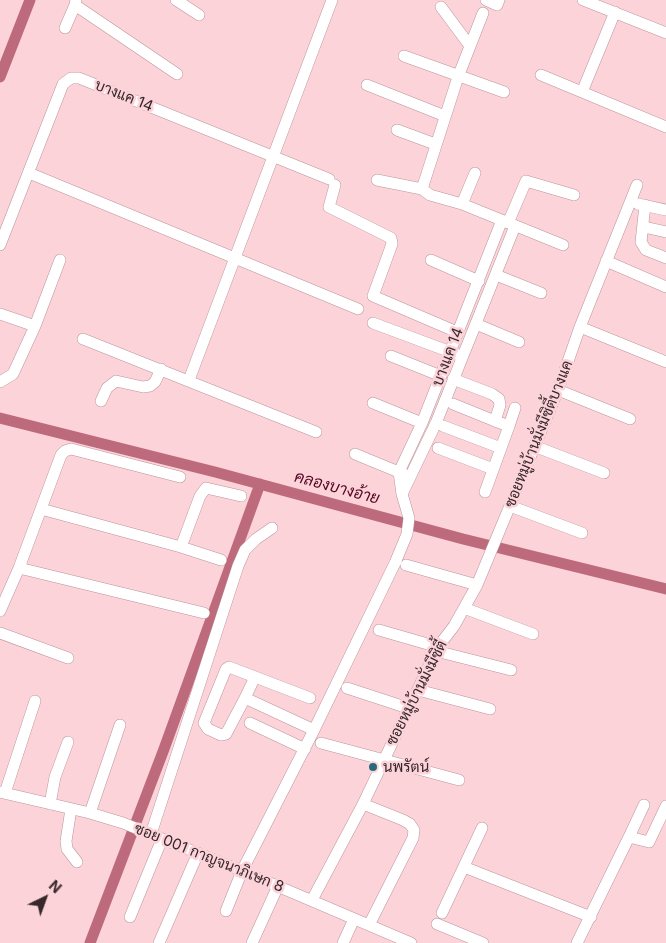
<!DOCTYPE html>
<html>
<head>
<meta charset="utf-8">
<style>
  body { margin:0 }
  #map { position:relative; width:666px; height:943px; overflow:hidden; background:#fdd3da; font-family:Inter,sans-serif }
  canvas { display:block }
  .north { position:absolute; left:20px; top:873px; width:50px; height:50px; -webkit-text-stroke:4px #fdd3da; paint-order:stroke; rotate:42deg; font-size:14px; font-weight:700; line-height:20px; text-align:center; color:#37282b }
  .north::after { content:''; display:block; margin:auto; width:18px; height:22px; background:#37282b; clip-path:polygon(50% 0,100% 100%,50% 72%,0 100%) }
</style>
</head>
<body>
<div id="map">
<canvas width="666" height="943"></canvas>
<div class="north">N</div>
</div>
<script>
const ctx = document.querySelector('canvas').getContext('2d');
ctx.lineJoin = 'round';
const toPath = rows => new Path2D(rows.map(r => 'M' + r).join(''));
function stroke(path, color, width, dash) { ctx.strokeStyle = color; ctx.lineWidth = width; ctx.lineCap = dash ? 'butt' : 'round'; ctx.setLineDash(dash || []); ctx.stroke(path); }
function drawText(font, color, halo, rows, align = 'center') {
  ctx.font = font + ' Inter,Sarabun,sans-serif'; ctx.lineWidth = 5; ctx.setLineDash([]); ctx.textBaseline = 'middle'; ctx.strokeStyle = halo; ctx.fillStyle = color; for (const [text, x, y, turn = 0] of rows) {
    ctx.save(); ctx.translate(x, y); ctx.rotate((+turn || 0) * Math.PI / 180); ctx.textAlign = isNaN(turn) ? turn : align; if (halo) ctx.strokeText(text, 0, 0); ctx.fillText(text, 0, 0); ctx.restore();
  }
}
stroke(toPath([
  [0,77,30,0],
  [0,418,215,472,463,539,666,589],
  [90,943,164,749,260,484]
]), '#bd6b7c', 11);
const minor = toPath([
  [76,0,75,5,177,74],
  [176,0,199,15],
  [486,0,497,5,499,0],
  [583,0,666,33],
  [441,7,470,46],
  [483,13,458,77,422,189,430,195,462,204,563,245],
  [65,28,75,5],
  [404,56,504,92],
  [541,75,582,92,615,12],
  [367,85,445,116],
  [582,92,666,127],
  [397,130,435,144],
  [29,173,358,309],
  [377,180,422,189],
  [335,185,329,207,391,238,392,244,373,296,457,332],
  [462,204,475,173],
  [638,204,666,210],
  [645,205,641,242,646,250,666,258],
  [502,220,422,423,399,472,402,494,436,423,515,226],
  [508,223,526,181,574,195],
  [644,227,666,232],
  [0,245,63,84,71,78,79,78,329,179],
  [431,260,479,281],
  [606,261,666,287],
  [496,275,541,293],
  [0,314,35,326],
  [373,323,456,354],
  [476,324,519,342],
  [580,327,666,362],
  [83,339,316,432],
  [391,356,441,376],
  [453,379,492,394,499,399,500,405,495,421,509,426,485,492],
  [189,380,332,0],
  [0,382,13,374,35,326,60,260],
  [558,390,630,419],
  [101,401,107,388,116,381,143,387,150,386,155,382,161,369],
  [373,403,422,423],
  [453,404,495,421],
  [443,426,501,448],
  [509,426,515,408],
  [534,446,604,473],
  [438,448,493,469],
  [355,454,406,475],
  [510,506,582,533],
  [41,509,181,547,200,496,206,488,241,496],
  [181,547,221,560],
  [406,565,477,585],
  [19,568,204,613],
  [464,608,533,634],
  [0,611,19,568,61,455,65,451,71,449,180,477],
  [379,630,438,647],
  [0,633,68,658],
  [436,651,511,670],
  [347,688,408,708],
  [418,690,490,709],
  [245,698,255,677],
  [310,698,229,667,226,669,204,723,208,729,221,735,226,734,245,698,314,730],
  [250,723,305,749],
  [321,743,459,780],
  [0,792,90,813,123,823,242,871,411,943],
  [5,793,35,701],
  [50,804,55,777,68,742],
  [363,804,403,820,410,824,414,830,413,838,369,925],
  [71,809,66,841,67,849,77,862],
  [90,813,120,725],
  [151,834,238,566,245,550,256,539,272,528],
  [629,837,644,805],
  [464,867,591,917],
  [312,900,363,804,438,647,454,626,477,585,558,390,580,327,637,185],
  [226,911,242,871,314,730,395,563,407,534,409,518,402,494],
  [442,913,482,828],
  [130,917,162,839],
  [437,924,483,943],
  [159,943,198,853],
  [252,943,278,886],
  [343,943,354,919],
  [577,943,629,837,649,842,666,806]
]);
stroke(minor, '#bb949b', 12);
stroke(minor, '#fff', 11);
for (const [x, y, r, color] of [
  [373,767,5,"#286c7c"]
]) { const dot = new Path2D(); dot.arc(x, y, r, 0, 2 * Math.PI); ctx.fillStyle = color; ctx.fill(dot); stroke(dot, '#fdd3da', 2); }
drawText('15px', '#37282b', '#fdd3da', [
  ["บางแค 14",124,96,22],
  ["บางแค 14",448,357,-69],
  ["ซอยหมู่บ้านมั่งมีซิตี้บางแค",539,434,-68],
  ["ซอยหมู่บ้านมั่งมีซิตี้",417,693,-63],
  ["ซอย 001 กาญจนาภิเษก 8",209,858,22]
]);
drawText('15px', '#37282b', '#fdd3da', [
  ["นพรัตน์",383,767]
], 'left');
drawText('italic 16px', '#540622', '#fdd3da', [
  ["คลองบางอ้าย",337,488,15]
]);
</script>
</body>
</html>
